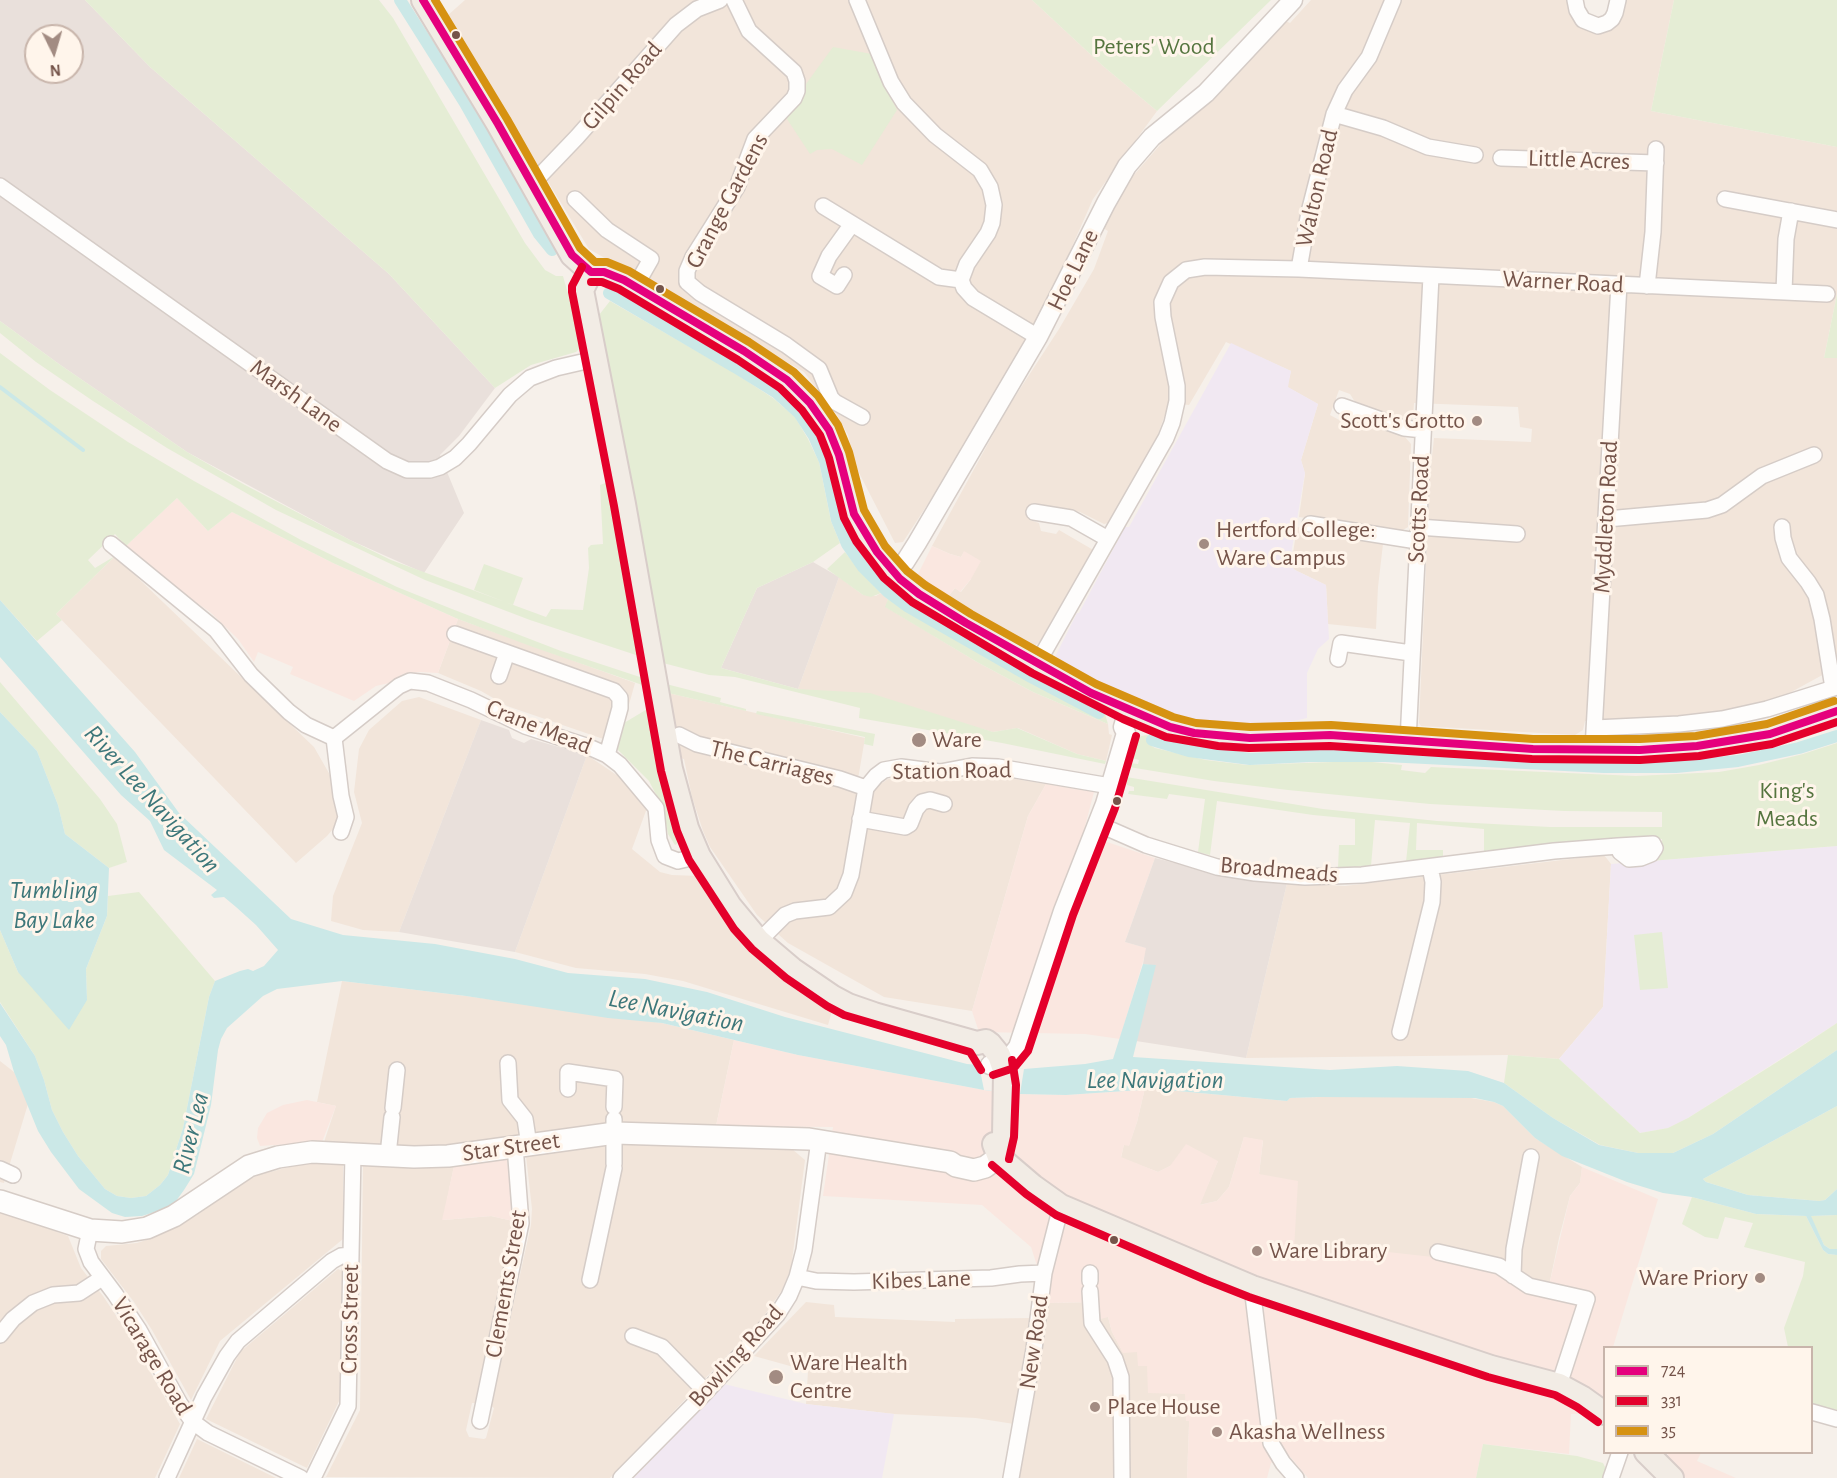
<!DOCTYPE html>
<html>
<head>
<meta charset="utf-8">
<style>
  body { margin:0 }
  #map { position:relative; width:1837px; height:1478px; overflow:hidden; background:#f6f0ea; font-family:"Alegreya Sans",sans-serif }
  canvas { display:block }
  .legend { position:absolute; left:1603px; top:1346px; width:210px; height:108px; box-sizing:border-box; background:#fff5eb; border:2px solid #c8b5ab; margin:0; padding:8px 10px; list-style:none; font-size:18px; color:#75544a }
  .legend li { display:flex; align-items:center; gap:12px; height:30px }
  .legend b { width:30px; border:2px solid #c8b5ab }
  .north { position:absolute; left:24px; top:24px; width:60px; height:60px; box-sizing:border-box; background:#fff5eb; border:2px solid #c8b5ab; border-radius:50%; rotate:175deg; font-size:16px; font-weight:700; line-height:24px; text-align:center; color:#75544a }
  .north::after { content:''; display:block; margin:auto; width:21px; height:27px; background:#a28b82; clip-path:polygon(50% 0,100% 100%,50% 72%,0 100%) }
</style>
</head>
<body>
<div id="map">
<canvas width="1837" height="1478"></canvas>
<ul class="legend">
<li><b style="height:8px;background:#e5007d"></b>724</li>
<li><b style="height:8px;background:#e4002b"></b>331</li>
<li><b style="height:8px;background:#d69212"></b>35</li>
</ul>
<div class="north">N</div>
</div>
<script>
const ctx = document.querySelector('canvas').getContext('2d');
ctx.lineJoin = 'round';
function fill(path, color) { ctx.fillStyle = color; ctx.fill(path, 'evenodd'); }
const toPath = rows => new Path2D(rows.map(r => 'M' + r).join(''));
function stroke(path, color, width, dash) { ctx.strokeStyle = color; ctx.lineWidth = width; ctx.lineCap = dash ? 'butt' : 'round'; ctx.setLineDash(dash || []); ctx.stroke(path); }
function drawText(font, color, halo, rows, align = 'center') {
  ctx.font = font + ' "Alegreya Sans",sans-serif'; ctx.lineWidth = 6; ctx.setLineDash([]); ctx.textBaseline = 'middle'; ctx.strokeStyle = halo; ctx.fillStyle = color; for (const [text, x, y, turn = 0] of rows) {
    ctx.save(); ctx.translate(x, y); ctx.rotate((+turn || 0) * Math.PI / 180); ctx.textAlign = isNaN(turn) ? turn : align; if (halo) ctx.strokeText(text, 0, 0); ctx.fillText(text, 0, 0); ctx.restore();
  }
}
fill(toPath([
  [465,0,1032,0,1103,66,1157,111,1093,199,1063,267,1016,359,974,433,903,542,895,543,855,465,848,435,837,415,804,372,589,249,447,16],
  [1311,0,1567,0,1572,17,1578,26,1590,32,1599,33,1606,31,1620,20,1625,0,1674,0,1651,111,1837,147,1837,294,1824,358,1837,358,1837,667,1784,696,1754,705,1718,712,1668,718,1585,721,1583,730,1575,735,1421,726,1419,723,1430,475,1434,438,1531,442,1532,429,1520,427,1518,407,1414,403,1413,418,1407,420,1355,402,1350,394,1339,390,1330,415,1341,421,1352,417,1405,437,1411,444,1408,527,1398,533,1299,517,1305,474,1301,460,1318,404,1287,387,1291,371,1226,342,1189,405,1169,403,1156,440,1109,523,1104,524,1080,512,1069,509,1030,504,1030,520,1039,523,1041,531,1056,534,1059,530,1095,551,1044,640,1032,647,1013,639,964,611,947,598,955,588,961,592,971,579,964,552,961,557,950,554,932,546,1007,409,1059,329,1094,269,1108,231,1103,228,1126,184,1187,114,1283,20,1290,23],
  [1297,527,1383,544,1378,587,1376,629,1328,624,1326,585,1295,570,1291,566],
  [115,556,314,747,330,775,338,811,338,823,327,836,296,863,56,614],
  [839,577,863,595,876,596,881,593,888,599,886,607,977,662,1033,692,1108,724,1109,734,1112,735,1106,761,1077,754,1018,728,993,732,957,722,798,689],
  [458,619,635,683,618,744,507,706,481,691,438,673],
  [668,693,865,738,858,779,882,783,888,779,900,776,940,781,953,781,981,775,997,776,1046,784,1028,816,972,1011,884,997,788,943,757,915,710,847,703,831,692,797,684,759,680,758],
  [419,697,481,720,399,932,363,930,331,921,333,896,362,823,354,792,359,749,369,730,402,701],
  [587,755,618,776,647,808,632,849,660,872,672,875,699,876,778,963,832,1011,828,1025,683,981,645,974,576,968,515,952],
  [1604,855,1611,864,1603,1007,1559,1059,1508,1055,1246,1058,1287,883,1345,886],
  [342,981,466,996,662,1023,734,1040,716,1126,598,1124,452,1146,410,1147,324,1142,336,1106,317,1102],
  [0,1061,14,1072,28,1104,4,1183,0,1182],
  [1145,1088,1287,1101,1290,1098,1319,1097,1459,1096,1494,1102,1503,1106,1535,1138,1582,1167,1580,1183,1570,1196,1559,1238,1547,1295,1521,1290,1512,1285,1505,1277,1379,1251,1333,1255,1294,1249,1294,1241,1259,1174,1263,1141,1244,1137,1229,1187,1217,1201,1199,1205,1218,1161,1170,1166,1158,1172,1121,1158,1124,1144,1129,1145,1137,1122],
  [631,1143,792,1149,805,1160,791,1268,782,1290,762,1319,610,1478,326,1477,360,1410,363,1164,414,1168,454,1166,443,1220,491,1216,513,1221,475,1403,472,1403,466,1430,469,1437,484,1439,486,1438,494,1408,491,1406,531,1225,532,1209,526,1156,527,1154,596,1144],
  [314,1163,343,1163,343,1239,220,1341,191,1400,152,1330,134,1302,101,1259,101,1251,106,1246,137,1243,152,1238,174,1228,197,1215,245,1181,262,1174,297,1165],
  [0,1211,68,1236,81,1268,103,1296,131,1338,180,1424,155,1478,0,1478],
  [338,1269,342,1271,340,1399,307,1468,206,1419,240,1352],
  [806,1302,834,1305,835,1317,955,1322,955,1319,1031,1318,1014,1424,976,1418,894,1414,806,1404,808,1371,754,1356],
  [1094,1302,1104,1317,1108,1317,1112,1332,1123,1352,1138,1352,1147,1366,1186,1394,1186,1421,1189,1421,1189,1426,1187,1478,1018,1478,1049,1303],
  [197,1439,276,1478,179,1478]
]), '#f2e5da');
fill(toPath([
  [177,498,208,531,232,512,333,563,458,619,438,673,421,672,403,674,389,683,376,686,354,701,290,674,293,667,258,652,254,662,238,639,210,612,172,586,126,546],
  [932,546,950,554,961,557,964,551,981,561,971,579,960,592,955,588,947,598,917,576],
  [1046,784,1094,792,1083,834,1155,858,1125,942,1147,948,1120,1039,1085,1034,979,1032,972,1011,1028,816],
  [734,1040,798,1055,984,1090,1019,1094,1066,1095,1140,1090,1145,1088,1137,1122,1129,1146,1124,1145,1121,1157,1158,1172,1170,1166,1186,1144,1218,1161,1200,1205,1217,1201,1229,1187,1244,1137,1263,1140,1259,1174,1298,1181,1294,1249,1333,1255,1379,1251,1442,1258,1492,1270,1505,1277,1512,1285,1521,1290,1547,1294,1570,1196,1580,1183,1582,1167,1658,1199,1613,1347,1604,1348,1604,1399,1594,1392,1581,1405,1579,1414,1571,1414,1569,1454,1483,1444,1476,1478,1308,1478,1287,1453,1271,1463,1267,1478,1187,1478,1189,1426,1189,1421,1186,1421,1185,1394,1148,1393,1147,1366,1138,1366,1137,1352,1123,1353,1112,1332,1108,1317,1101,1319,1100,1311,1097,1311,1094,1302,1049,1303,1031,1247,982,1205,823,1196,833,1127,716,1126],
  [307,1100,336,1106,322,1142,260,1146,257,1138,258,1128,267,1113,283,1105],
  [507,1158,513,1221,491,1216,442,1220,454,1166],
  [1669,1453,1701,1453,1697,1461,1736,1478,1686,1478,1669,1461,1666,1457]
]), '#fae7e0');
fill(toPath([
  [0,0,85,0,150,67,389,274,495,388,459,436,440,455,464,513,424,573,350,540,187,452,59,364,0,321],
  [36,36,72,36,72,72,36,72],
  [813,562,839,577,798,689,721,668,757,588],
  [481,720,509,730,512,738,524,743,531,739,587,755,515,952,399,932],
  [1155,858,1243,880,1287,883,1246,1058,1136,1041,1155,966,1143,964,1146,948,1125,942]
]), '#e9e0db');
fill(toPath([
  [1231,343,1291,371,1288,387,1318,404,1301,460,1305,473,1290,560,1291,566,1295,570,1326,585,1329,639,1318,649,1307,673,1307,718,1259,729,1167,720,1051,665,1077,613,1079,613,1125,527,1129,527],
  [1837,846,1837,1023,1688,1118,1668,1128,1640,1133,1559,1059,1603,1007,1611,864],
  [724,1384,806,1404,894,1414,882,1478,634,1478]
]), '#f1e8f2');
fill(toPath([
  [85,0,379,0,393,18,525,243,545,270,556,276,563,276,581,340,581,347,576,352,531,365,495,388,389,274,150,67],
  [1032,0,1271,0,1157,111,1103,66],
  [1674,0,1837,0,1837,147,1651,111],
  [833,47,872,54,880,77,897,110,862,165,832,149,817,150,810,154,787,119,787,116,804,97,806,84],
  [1837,294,1837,358,1824,358],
  [610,301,733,372,773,398,795,417,808,439,819,462,831,521,840,543,813,562,757,588,721,668,798,689,870,693,993,732,1017,728,1077,754,1106,761,1105,764,1002,743,859,718,860,708,735,677,709,675,663,663,661,642,599,315],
  [0,321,59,364,187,452,245,485,350,540,391,560,546,617,551,609,583,610,589,568,588,548,591,545,603,544,600,485,611,481,645,658,530,620,425,580,276,510,167,448,93,401,36,362,0,333],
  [0,353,50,390,128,442,194,481,301,540,397,587,452,609,561,651,649,680,651,688,533,647,458,619,333,563,232,512,208,531,177,498,126,546,115,534,88,560,95,568,115,556,56,614,62,620,37,641,0,600],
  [845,552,859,570,881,593,871,597,863,595,827,569],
  [484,564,523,578,513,605,474,590],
  [888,599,1029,681,1097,716,1101,710,1105,714,1108,724,1033,692,977,662,885,607],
  [0,682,100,799,117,824,127,862,109,868,65,834,58,805,37,751,0,712],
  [666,684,721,698,720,702,746,709,746,711,668,693],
  [649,708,679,835,677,844,675,845,668,834,663,808,649,781,618,750,618,744,624,723],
  [757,711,875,734,873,746,864,744,865,737,756,714],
  [1147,735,1154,736,1150,745,1155,748,1206,760,1247,765,1362,761,1402,765,1401,770,1425,773,1431,767,1636,776,1719,772,1759,765,1803,754,1837,743,1837,846,1650,861,1662,847,1662,839,1484,851,1484,829,1417,823,1416,850,1443,850,1443,857,1406,862,1410,823,1375,820,1371,866,1338,868,1339,845,1355,845,1355,819,1313,815,1217,801,1210,855,1198,852,1205,799,1169,794,1167,799,1128,794,1129,791,1134,791,1134,787,1127,785,1126,777,1323,809,1437,821,1550,827,1662,827,1662,812,1564,811,1430,804,1288,790,1214,781,1129,767,1130,763,1138,764,1139,760,1132,758,1136,740,1141,736],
  [139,892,215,981,209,997,183,1128,168,1175,160,1185,146,1196,131,1198,117,1196,105,1189,78,1156,63,1132,52,1110,44,1080,35,1056,0,1002,0,930,18,972,87,1000,86,969,107,916,108,896],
  [1662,932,1668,988,1640,990,1634,935],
  [1837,1023,1837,1050,1713,1134,1673,1153,1638,1153,1600,1145,1553,1118,1504,1083,1508,1055,1559,1059,1640,1133,1668,1128,1688,1118,1793,1052],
  [1837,1106,1837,1189,1825,1200,1819,1201,1748,1195,1706,1182,1703,1179],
  [1692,1197,1756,1214,1806,1216,1823,1250,1828,1254,1837,1255,1837,1410,1812,1404,1812,1348,1788,1347,1784,1328,1803,1276,1805,1262,1744,1247,1753,1223,1725,1217,1718,1239,1705,1237,1682,1224],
  [1837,1215,1837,1249,1830,1249,1824,1245,1810,1216],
  [1483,1444,1577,1456,1603,1463,1606,1469,1604,1478,1476,1478]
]), '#e5edd5');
fill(toPath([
  [0,600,135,752,179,813,291,919,343,935,435,944,515,959,568,973,645,979,707,992,785,1017,967,1064,1024,1069,1085,1064,1113,1059,1143,964,1156,965,1133,1057,1330,1070,1397,1066,1468,1071,1504,1083,1553,1118,1599,1145,1638,1153,1673,1153,1713,1134,1837,1050,1837,1106,1703,1179,1706,1182,1748,1195,1819,1201,1825,1200,1837,1189,1837,1215,1811,1216,1824,1245,1830,1249,1837,1249,1837,1255,1828,1254,1823,1250,1806,1216,1756,1214,1692,1197,1663,1193,1627,1182,1562,1156,1535,1138,1503,1106,1494,1102,1475,1098,1319,1097,1290,1098,1287,1101,1145,1088,1140,1090,1066,1095,1019,1094,984,1090,798,1055,662,1023,608,1018,466,996,342,981,277,989,263,996,227,1028,221,1039,218,1050,211,1105,194,1174,184,1190,176,1201,164,1209,142,1216,125,1217,112,1213,79,1189,51,1152,38,1131,14,1072,6,1045,0,1036,0,1003,35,1056,44,1080,52,1110,63,1132,78,1156,105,1189,117,1196,131,1198,146,1196,160,1185,168,1175,183,1128,209,997,215,981,240,971,248,969,253,971,264,966,278,950,256,925,236,907,224,897,214,898,211,895,217,890,164,850,150,821,121,795,0,657],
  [0,712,37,751,58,805,65,834,109,868,107,916,86,969,87,1000,69,1030,18,972,0,930]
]), '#cbe8e7');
fill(toPath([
  [979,1065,1024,1069,1020,1094,984,1090]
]), '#f6f0ea');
stroke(toPath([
  [0,387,83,450]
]), '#cbe8e7', 4);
stroke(toPath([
  [400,0,465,103,539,234,552,250],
  [609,293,735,367,777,393,799,413,814,436,825,461,837,520,847,544,863,567,888,592,907,606,1031,677,1099,713],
  [1152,740,1189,751,1250,759,1310,756,1386,756,1604,767,1676,767,1738,761,1799,748,1837,736]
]), '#cbe8e7', 12);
const minor = toPath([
  [734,0,749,31,794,72,797,81,797,91,794,98,755,139,737,187,693,257,687,271,687,282,700,293,786,345,819,369,831,398,835,402,862,417],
  [857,0,891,82,904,103,935,135,980,170,990,187,994,205,992,223,988,233,967,264,961,280],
  [1575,0,1577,10,1583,20,1598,26,1607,23,1612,19,1615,13,1618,0],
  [1334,114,1383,128,1428,147,1475,155],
  [1501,158,1656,163],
  [532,184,577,137,676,25,697,9,720,0],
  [0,186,387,461,407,470,430,470,440,467,455,458,469,444,510,395,530,378,556,368,595,359],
  [575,199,607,230,651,259,635,287],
  [1725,199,1837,220],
  [823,206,939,277,961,280,964,288,973,298,1038,337],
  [1299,269,1309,212,1334,114,1345,90,1369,57,1393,0],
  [844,275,837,286,820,276,829,256,852,224],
  [1647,286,1653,232,1656,149],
  [1784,292,1786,239,1791,211],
  [1342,406,1404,428,1423,430],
  [1034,512,1071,518,1108,539],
  [1607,519,1707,510,1722,505,1762,476,1814,455],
  [1310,524,1417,541],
  [1418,527,1517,534],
  [1782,527,1783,538,1789,558,1808,582,1816,595,1822,619,1833,688],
  [111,544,216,630,251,675,289,712,306,725,334,738],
  [455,634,614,691,620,698,620,708,607,755],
  [1338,659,1341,643,1411,653],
  [1037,664,1166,438,1172,423,1177,401,1177,386,1163,317,1162,302,1171,282,1186,270,1205,267,1299,269,1827,294],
  [499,676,507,653],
  [1595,728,1679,724,1722,719,1767,709,1837,687],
  [679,735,697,744,840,779,866,788],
  [334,738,399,686,410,681,428,683,471,700,525,726,589,747,607,755,620,765,656,808,659,840,665,856,678,861,699,856],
  [334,738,341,796,346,817,341,832],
  [1408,741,1431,276],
  [1593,749,1619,284],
  [860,819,905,827,910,824,916,809,922,802,930,800,944,804],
  [1098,824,1146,845,1217,867,1255,873,1305,877,1362,875,1554,851,1618,846,1653,844,1655,848,1651,854,1641,858,1629,859,1620,852,1618,846],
  [759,941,785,915,795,911,829,907,844,893,851,875,866,788,876,776,884,770,901,767,940,772,972,766,998,767,1110,786],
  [1400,1032,1432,902,1433,882,1430,867],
  [508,1063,510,1100,525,1119,529,1145],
  [568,1089,568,1072,615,1079,614,1107],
  [393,1108,397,1070],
  [388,1155,392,1117],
  [614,1164,614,1119],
  [0,1169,13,1175],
  [90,1230,86,1249,91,1262,115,1294,139,1330,180,1404,193,1422,208,1433,301,1478],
  [1438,1252,1499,1266,1529,1286,1587,1299,1559,1385],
  [1090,1273,1090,1281],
  [1513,1276,1514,1249,1531,1157],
  [797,1277,816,1281,854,1282,991,1278,1020,1274,1044,1273],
  [590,1280,614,1168],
  [1252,1287,1271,1443,1283,1463,1296,1478],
  [1090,1291,1092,1323,1115,1359,1121,1377,1122,1478],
  [0,1335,13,1319,33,1303,53,1295,79,1293,102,1278],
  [633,1336,662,1347,706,1392],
  [1812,1412,1837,1419],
  [480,1421,521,1223,515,1146],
  [167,1478,204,1397,227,1356,238,1341,332,1261,341,1256,351,1255],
  [313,1478,348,1406,353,1153],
  [621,1478,706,1392,777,1315,789,1296,797,1277,804,1250,819,1140],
  [1011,1478,1034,1349,1044,1273,1061,1206],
  [1611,1478,1620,1452]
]);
const tertiary = toPath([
  [892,571,905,562,917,543,1038,337,1106,203,1127,166,1152,137,1206,93,1293,0],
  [990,1065,1008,1060,1018,1047,1063,911,1105,804,1126,733,1123,727,1128,710]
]);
const secondary = toPath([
  [0,1201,90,1230,122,1232,147,1228,174,1216,249,1166,278,1157,312,1152,414,1157,448,1156,615,1133,809,1139,950,1162,956,1166,974,1170,985,1167,999,1157]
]);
const primary = toPath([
  [423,0,498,124,572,255,591,272,604,272,624,280,744,351,787,380,810,403,829,430,839,455,854,514,865,535,877,552,900,579,919,594,966,623,1091,693,1170,727,1194,733,1250,738,1330,735,1533,749,1640,750,1697,746,1770,734,1837,711],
  [591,272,582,290,624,504,671,769,687,828,699,856,730,906,759,941,792,969,833,997,848,1005,874,1014,977,1043,986,1041,990,1044,999,1055,1005,1073,1004,1136,999,1157],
  [994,1144,999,1157,1033,1186,1061,1206,1252,1287,1491,1367,1559,1385,1583,1398,1604,1413],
  [1646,1452,1672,1478]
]);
stroke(minor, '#d5ccc7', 18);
stroke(tertiary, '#d5ccc7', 21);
stroke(secondary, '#d6ccc6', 24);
stroke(primary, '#d8cdc9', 26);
stroke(minor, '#fefdfc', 15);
stroke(tertiary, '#fefdfc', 18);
stroke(secondary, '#fefdfc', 21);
stroke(primary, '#f2ece5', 22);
stroke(toPath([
  [423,0,498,124,572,255,591,272,604,272,624,280,744,351,787,380,810,403,829,430,839,455,854,514,877,552,900,579,919,594,966,623,1091,693,1170,727,1194,733,1250,738,1330,735,1533,749,1640,750,1697,746,1770,734,1837,711]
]), '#e5007d', 8);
stroke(toPath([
  [582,267,572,286,572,292,614,506,661,771,677,831,689,860,734,929,752,949,786,978,827,1006,844,1015,970,1052,981,1070],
  [591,282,602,282,619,289,738,360,780,388,802,410,820,435,829,458,844,518,856,541,884,578,912,602,1032,673,1123,719,1166,737,1218,746,1249,748,1330,746,1532,759,1640,760,1699,756,1772,744,1837,722],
  [993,1075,1014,1068,1028,1051,1073,915,1115,808,1136,736],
  [1009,1159,1014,1137,1016,1085,1012,1060],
  [992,1165,1026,1194,1056,1215,1206,1280,1249,1297,1488,1377,1555,1395,1577,1407,1598,1422]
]), '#e4002b', 8);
stroke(toPath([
  [435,0,507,119,580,248,595,262,607,262,629,271,749,342,794,372,818,396,838,425,849,452,864,510,885,546,907,571,925,585,971,614,1096,684,1173,717,1196,723,1250,727,1331,725,1533,739,1640,739,1696,736,1767,724,1834,701]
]), '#d69212', 8);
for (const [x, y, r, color] of [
  [456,35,5,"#75544a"],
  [660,289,5,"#75544a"],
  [1477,421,6,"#a28b82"],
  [1204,544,6,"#a28b82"],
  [919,740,8,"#a28b82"],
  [1117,801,5,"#75544a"],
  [1114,1240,5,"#75544a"],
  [1257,1251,6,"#a28b82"],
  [1760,1278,6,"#a28b82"],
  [776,1377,8,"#a28b82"],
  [1095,1407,6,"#a28b82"],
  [1217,1432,6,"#a28b82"]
]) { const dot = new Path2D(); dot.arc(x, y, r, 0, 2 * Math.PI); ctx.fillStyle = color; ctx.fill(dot); stroke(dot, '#fff5eb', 2); }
drawText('24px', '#55753f', '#fff5eb', [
  ["Peters' Wood",1154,47],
  ["King's",1787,791],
  ["Meads",1787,819]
]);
drawText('24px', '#75544a', '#fff5eb', [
  ["Gilpin Road",622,86,-49],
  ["Little Acres",1579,160,2],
  ["Walton Road",1317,188,-77],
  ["Grange Gardens",727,201,-62],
  ["Hoe Lane",1073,270,-64],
  ["Warner Road",1563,282,3],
  ["Marsh Lane",296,396,36],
  ["Scotts Road",1419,509,-87],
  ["Myddleton Road",1606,517,-87],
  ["Crane Mead",539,727,22],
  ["The Carriages",772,763,14],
  ["Station Road",952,771,-1],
  ["Broadmeads",1279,870,5],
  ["Star Street",511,1147,-8],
  ["Kibes Lane",921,1280,-2],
  ["Clements Street",506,1284,-80],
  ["Cross Street",350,1319,-89],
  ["New Road",1034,1342,-82],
  ["Vicarage Road",152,1356,59],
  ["Bowling Road",736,1356,-48]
]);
drawText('24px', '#75544a', '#fff5eb', [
  ["Scott's Grotto",1465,421,"right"],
  ["Hertford College:",1216,530],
  ["Ware Campus",1216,558],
  ["Ware",932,740],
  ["Ware Library",1269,1251],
  ["Ware Priory",1748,1278,"right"],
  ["Ware Health",790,1363],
  ["Centre",790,1391],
  ["Place House",1107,1407],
  ["Akasha Wellness",1229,1432]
], 'left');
drawText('italic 26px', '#3d777a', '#fff5eb', [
  ["River Lee Navigation",152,799,48],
  ["Tumbling",54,890],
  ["Bay Lake",54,920],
  ["Lee Navigation",676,1011,11],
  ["Lee Navigation",1155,1080],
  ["River Lea",191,1133,-76]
]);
</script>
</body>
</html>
